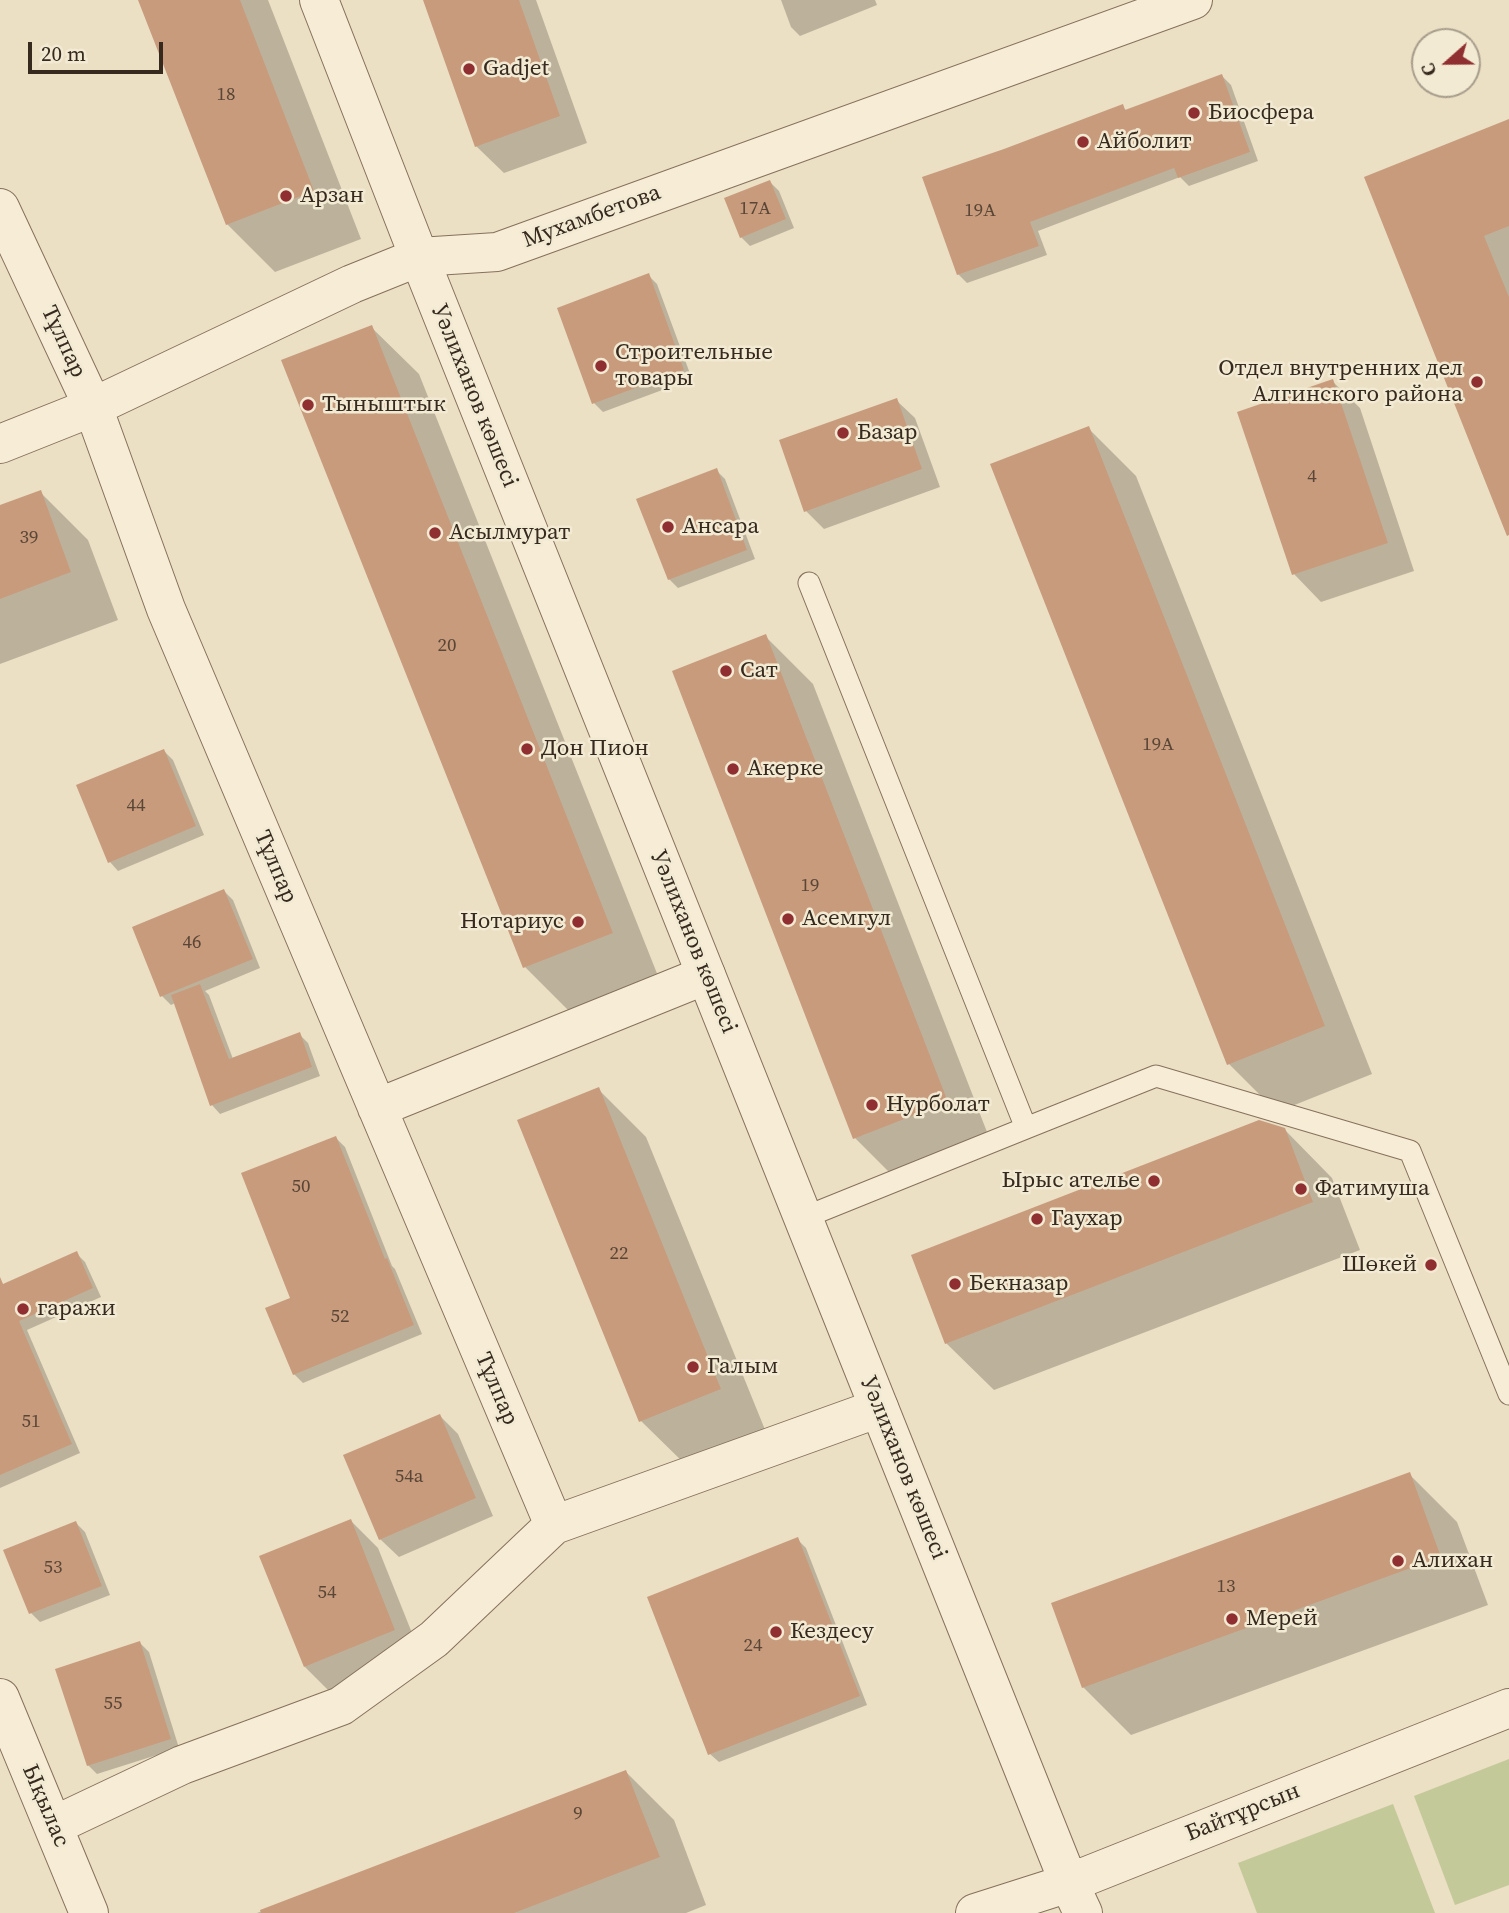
<!DOCTYPE html>
<html>
<head>
<meta charset="utf-8">
<style>
  body { margin:0 }
  #map { position:relative; width:1509px; height:1913px; overflow:hidden; background:#ebdfc4; font-family:"Source Serif 4",serif }
  canvas { display:block }
  .north { position:absolute; left:1411px; top:28px; width:70px; height:70px; box-sizing:border-box; background:#f3ead3; border:2px solid #a79d8b; border-radius:50%; rotate:249deg; font-size:19px; font-weight:700; line-height:28px; text-align:center; color:#362a1f }
  .north::after { content:''; display:block; margin:auto; width:24px; height:32px; background:#902f31; clip-path:polygon(50% 0,100% 100%,50% 72%,0 100%) }
  .scale { position:absolute; left:28px; top:42px; width:135px; height:32px; box-sizing:border-box; border:4px solid #362a1f; border-top:0; padding-left:9px; font-size:21px; line-height:24px; white-space:nowrap; color:#362a1f; -webkit-text-stroke:5px #f3ead3; paint-order:stroke }
</style>
</head>
<body>
<div id="map">
<canvas width="1509" height="1913"></canvas>
<div class="north">С</div>
<div class="scale">20 m</div>
</div>
<script>
const ctx = document.querySelector('canvas').getContext('2d');
ctx.lineJoin = 'round';
function fill(path, color) { ctx.fillStyle = color; ctx.fill(path, 'evenodd'); }
const toPath = rows => new Path2D(rows.map(r => 'M' + r).join(''));
function stroke(path, color, width, dash) { ctx.strokeStyle = color; ctx.lineWidth = width; ctx.lineCap = dash ? 'butt' : 'round'; ctx.setLineDash(dash || []); ctx.stroke(path); }
function drawText(font, color, halo, rows, align = 'center') {
  ctx.font = font + ' "Source Serif 4",serif'; ctx.lineWidth = 5; ctx.setLineDash([]); ctx.textBaseline = 'middle'; ctx.strokeStyle = halo; ctx.fillStyle = color; for (const [text, x, y, turn = 0] of rows) {
    ctx.save(); ctx.translate(x, y); ctx.rotate((+turn || 0) * Math.PI / 180); ctx.textAlign = isNaN(turn) ? turn : align; if (halo) ctx.strokeText(text, 0, 0); ctx.fillText(text, 0, 0); ctx.restore();
  }
}
fill(toPath([
  [1509,1759,1509,1885,1455,1905,1414,1796],
  [1393,1804,1435,1913,1257,1913,1238,1863]
]), '#c4c999');
fill(toPath([
  [140,0,268,0,361,239,275,272,227,224],
  [424,0,536,0,587,143,504,173,476,146],
  [781,0,875,0,877,5,800,36,791,27],
  [1222,76,1231,85,1258,161,1189,186,1180,177,1038,231,1047,255,967,283,958,274,1122,106,1127,111],
  [1509,121,1509,500,1366,178],
  [770,182,779,191,794,228,750,246,741,237],
  [648,275,657,284,692,379,603,412,594,403],
  [371,327,419,374,660,981,573,1015,525,967],
  [1332,381,1360,408,1414,571,1321,602,1294,574,1239,413],
  [896,400,915,418,940,487,824,529,806,511],
  [1088,428,1136,476,1372,1074,1277,1112,1229,1064],
  [716,470,725,479,755,559,678,588,669,579],
  [40,492,88,540,118,620,0,664,0,507],
  [765,636,813,684,994,1150,903,1186,855,1138],
  [164,751,173,760,204,835,118,871,110,862],
  [224,891,233,900,260,968,205,991,209,995,233,1059,299,1034,308,1043,320,1076,220,1114,212,1105,175,1003,171,1005,162,996,134,928],
  [598,1089,646,1137,768,1437,689,1468,641,1421],
  [1284,1129,1332,1178,1360,1250,994,1390,946,1343],
  [336,1138,345,1147,392,1266,395,1269,422,1334,303,1383,294,1374,292,1299],
  [76,1253,85,1262,101,1297,27,1330,80,1453,0,1488,0,1287],
  [440,1416,458,1434,493,1516,399,1557,380,1539],
  [1409,1474,1457,1522,1488,1605,1131,1735,1083,1687],
  [351,1521,378,1548,422,1658,332,1694,305,1667],
  [76,1523,85,1532,110,1595,40,1622,31,1613,5,1551],
  [798,1540,806,1548,867,1705,719,1762,710,1754],
  [140,1643,149,1652,179,1748,97,1774,88,1765],
  [626,1772,674,1820,706,1905,686,1913,257,1913]
]), '#0003');
fill(toPath([
  [138,0,240,0,314,191,226,225],
  [423,0,519,0,560,116,475,147],
  [1222,74,1250,152,1178,178,1174,168,1030,222,1039,246,957,275,922,177,1004,149,1123,104,1125,110],
  [1509,119,1509,226,1484,236,1509,297,1509,535,1507,536,1364,177],
  [770,180,786,219,740,238,724,198],
  [649,273,684,370,592,404,557,308],
  [372,325,613,933,523,968,281,360],
  [1333,379,1388,543,1292,575,1237,412],
  [897,398,922,469,804,512,779,440],
  [1089,426,1325,1026,1227,1065,990,464],
  [717,468,747,550,668,580,636,499],
  [41,490,71,572,0,599,0,505],
  [766,634,948,1102,853,1139,672,671],
  [164,749,196,826,108,863,76,785],
  [224,889,253,959,160,997,132,927],
  [200,984,229,1059,300,1032,312,1067,210,1106,171,995],
  [599,1087,721,1389,639,1422,517,1120],
  [1259,1120,1285,1128,1313,1202,945,1344,911,1255],
  [336,1136,385,1259,387,1258,414,1325,293,1375,265,1308,290,1298,241,1173],
  [77,1251,93,1288,19,1321,72,1444,0,1475,0,1277,3,1284],
  [440,1414,476,1498,379,1540,343,1455],
  [1410,1472,1441,1557,1082,1688,1051,1603],
  [351,1519,395,1630,304,1667,259,1556],
  [76,1521,102,1586,29,1614,3,1550],
  [798,1537,860,1696,708,1755,647,1597],
  [140,1641,171,1739,87,1766,55,1669],
  [626,1770,660,1857,514,1913,261,1913,260,1910]
]), '#c79b7c');
const service = toPath([
  [1026,1128,1156,1076,1410,1151,1509,1394],
  [803,1218,1026,1128,809,583]
]);
const minor = toPath([
  [0,208,93,407,166,609,554,1525],
  [0,444,93,407,352,284,419,257,497,252,1193,0],
  [377,1108,706,975],
  [0,1698,89,1913],
  [53,1826,182,1765,341,1706,434,1639,554,1525,879,1408],
  [1069,1883,1083,1913],
  [975,1913,1069,1883]
]);
const tertiary = toPath([
  [319,0,419,257,1069,1883,1509,1708]
]);
stroke(service, '#85715c', 23);
stroke(minor, '#85715c', 40);
stroke(tertiary, '#85715c', 40);
stroke(service, '#f7edd7', 21);
stroke(minor, '#f7edd7', 38);
stroke(tertiary, '#f7edd7', 38);
for (const [x, y, r, color] of [
  [469,69,7,"#902f31"],
  [1194,113,7,"#902f31"],
  [1083,142,7,"#902f31"],
  [286,196,7,"#902f31"],
  [601,366,7,"#902f31"],
  [1477,382,7,"#902f31"],
  [308,405,7,"#902f31"],
  [843,433,7,"#902f31"],
  [668,527,7,"#902f31"],
  [435,533,7,"#902f31"],
  [726,671,7,"#902f31"],
  [527,749,7,"#902f31"],
  [733,769,7,"#902f31"],
  [788,919,7,"#902f31"],
  [578,922,7,"#902f31"],
  [872,1105,7,"#902f31"],
  [1154,1181,7,"#902f31"],
  [1301,1189,7,"#902f31"],
  [1037,1219,7,"#902f31"],
  [1431,1265,7,"#902f31"],
  [955,1284,7,"#902f31"],
  [23,1309,7,"#902f31"],
  [693,1367,7,"#902f31"],
  [1398,1561,7,"#902f31"],
  [1232,1619,7,"#902f31"],
  [776,1632,7,"#902f31"]
]) { const dot = new Path2D(); dot.arc(x, y, r, 0, 2 * Math.PI); ctx.fillStyle = color; ctx.fill(dot); stroke(dot, '#f3ead3', 2.5); }
drawText('19px', '#5a4636', null, [
  ["18",226,95],
  ["17А",755,209],
  ["19А",980,211],
  ["4",1312,477],
  ["39",29,538],
  ["20",447,646],
  ["19А",1158,745],
  ["44",136,806],
  ["19",810,886],
  ["46",192,943],
  ["50",301,1187],
  ["22",619,1254],
  ["52",340,1317],
  ["51",31,1422],
  ["54а",409,1477],
  ["53",53,1568],
  ["13",1226,1587],
  ["54",327,1593],
  ["24",753,1646],
  ["55",113,1704],
  ["9",578,1814]
]);
drawText('23px', '#362a1f', '#f3ead3', [
  ["Gadjet",483,69],
  ["Биосфера",1208,113],
  ["Айболит",1097,142],
  ["Арзан",300,196],
  ["Строительные",615,353],
  ["товары",615,379],
  ["Отдел внутренних дел",1463,369,"right"],
  ["Алгинского района",1463,395,"right"],
  ["Тыныштык",322,405],
  ["Базар",857,433],
  ["Ансара",682,527],
  ["Асылмурат",449,533],
  ["Сат",740,671],
  ["Дон Пион",541,749],
  ["Акерке",747,769],
  ["Асемгул",802,919],
  ["Нотариус",564,922,"right"],
  ["Нурболат",886,1105],
  ["Ырыс ателье",1140,1181,"right"],
  ["Фатимуша",1315,1189],
  ["Гаухар",1051,1219],
  ["Шөкей",1417,1265,"right"],
  ["Бекназар",969,1284],
  ["гаражи",37,1309],
  ["Галым",707,1367],
  ["Алихан",1412,1561],
  ["Мерей",1246,1619],
  ["Кездесу",790,1632]
], 'left');
drawText('23px', '#362a1f', '#f3ead3', [
  ["Мухамбетова",592,217,-20],
  ["Тұлпар",63,342,65],
  ["Уәлиханов көшесі",474,396,68],
  ["Тұлпар",275,867,67],
  ["Уәлиханов көшесі",693,942,68],
  ["Тұлпар",496,1389,67],
  ["Уәлиханов көшесі",903,1468,68],
  ["Ықылас",45,1806,67],
  ["Байтұрсын",1243,1813,-22]
]);
</script>
</body>
</html>
